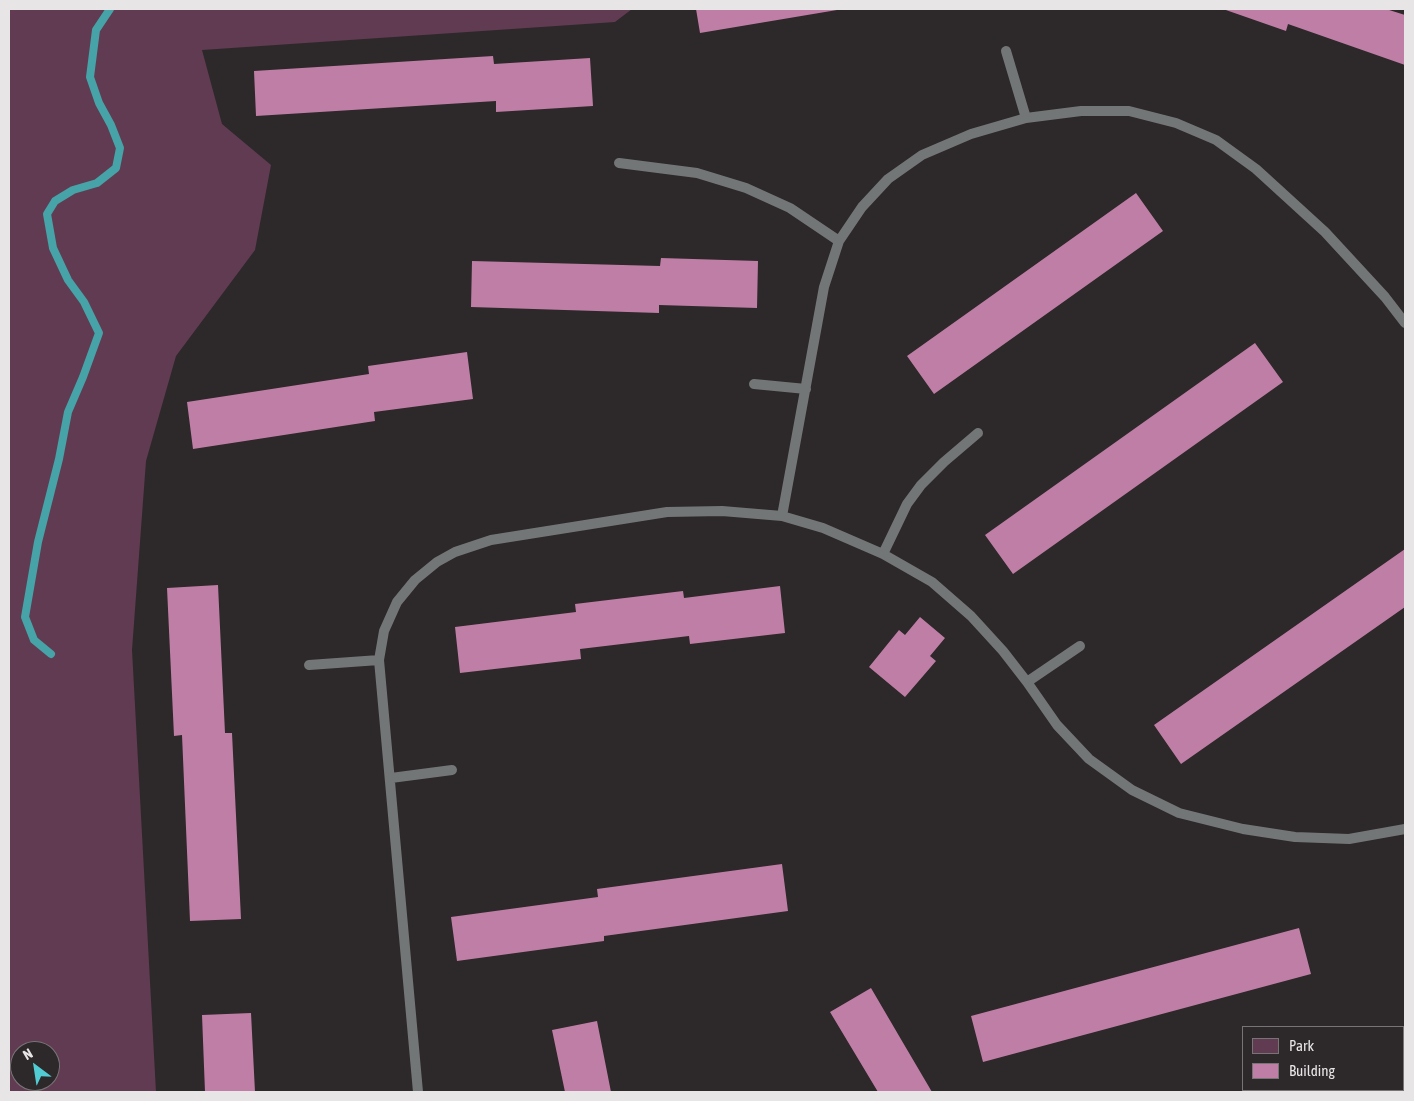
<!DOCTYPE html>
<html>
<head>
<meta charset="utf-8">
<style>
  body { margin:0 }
  #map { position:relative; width:1414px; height:1101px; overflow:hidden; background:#2d282a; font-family:"Asap Condensed",sans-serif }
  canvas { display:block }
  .frame { position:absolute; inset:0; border:10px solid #e8e5e7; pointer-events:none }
  .legend { position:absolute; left:1242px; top:1026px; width:162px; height:65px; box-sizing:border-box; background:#2d282a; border:1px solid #787476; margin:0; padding:6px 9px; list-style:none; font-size:15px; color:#e8e5e7 }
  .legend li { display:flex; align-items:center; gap:10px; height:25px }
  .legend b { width:25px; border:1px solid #787476 }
  .north { position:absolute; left:10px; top:1041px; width:50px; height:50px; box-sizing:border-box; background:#2d282a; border:1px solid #787476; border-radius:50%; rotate:329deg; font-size:14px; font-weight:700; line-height:20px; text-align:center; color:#e8e5e7 }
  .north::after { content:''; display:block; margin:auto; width:18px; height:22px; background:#51ccd2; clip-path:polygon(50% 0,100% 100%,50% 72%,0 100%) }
</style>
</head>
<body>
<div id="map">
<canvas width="1414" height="1101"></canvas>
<div class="frame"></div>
<ul class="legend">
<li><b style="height:14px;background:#613b52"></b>Park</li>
<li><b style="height:14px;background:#bf7ea5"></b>Building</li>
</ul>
<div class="north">N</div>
</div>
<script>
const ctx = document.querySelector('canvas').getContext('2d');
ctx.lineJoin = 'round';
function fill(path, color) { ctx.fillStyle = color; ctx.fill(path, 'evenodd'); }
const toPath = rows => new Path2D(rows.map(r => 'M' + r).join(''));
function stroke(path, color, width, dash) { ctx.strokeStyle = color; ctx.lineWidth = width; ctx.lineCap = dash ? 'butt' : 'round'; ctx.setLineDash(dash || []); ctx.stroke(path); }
fill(toPath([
  [10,9,632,9,615,22,202,50,222,124,271,165,255,250,176,356,146,461,132,650,156,1092,9,1092,9,17],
  [20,1051,50,1051,50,1081,20,1081]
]), '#613b52');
stroke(toPath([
  [51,654,34,640,25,617,38,542,59,459,68,412,83,377,99,333,84,302,68,280,53,248,47,214,55,201,73,190,97,183,116,168,120,148,111,125,99,103,90,77,96,30,110,9]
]), '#46a3a7', 8);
fill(toPath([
  [696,9,837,9,837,10,700,33],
  [1223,9,1386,9,1405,15,1405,65,1288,24,1286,31],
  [493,56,494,64,590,58,593,106,496,112,496,101,256,116,254,71],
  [1136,193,1163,231,934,394,907,356],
  [661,258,758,261,757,308,659,305,659,313,471,307,472,261,660,266],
  [1255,343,1283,382,1013,574,985,535],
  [467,352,473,399,374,412,375,421,193,449,187,402,369,374,368,366],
  [1405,549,1405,607,1181,764,1154,725],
  [218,585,225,733,232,733,241,919,190,921,182,735,174,736,167,588],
  [780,586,785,633,690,644,689,636,580,649,581,659,460,673,455,627,576,612,575,604,683,591,684,598],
  [920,617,945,638,930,656,936,661,905,697,869,667,899,630,905,635],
  [782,864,788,911,604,936,604,941,457,961,451,917,598,897,597,889],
  [1299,928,1311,974,983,1062,971,1016],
  [871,988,902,1041,932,1092,878,1092,830,1012],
  [251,1013,255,1092,205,1092,202,1015],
  [597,1021,611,1092,565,1092,552,1030],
  [1405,1059,1405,1090,1403,1087,1403,1061]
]), '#bf7ea5');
stroke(toPath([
  [1006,51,1026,118],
  [619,163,697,173,746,188,790,208,839,241],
  [754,384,806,389],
  [782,516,824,287,839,241,862,207,888,179,922,155,971,134,1026,118,1081,111,1129,111,1176,123,1216,140,1256,169,1325,232,1385,297,1405,323],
  [883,554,907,504,921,485,944,462,978,433],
  [309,665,379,660],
  [1027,682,1080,646],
  [391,778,452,770],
  [418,1092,379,660,384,631,397,602,415,580,437,562,455,552,491,540,667,512,722,511,782,516,823,528,883,554,932,582,971,616,1003,651,1027,682,1057,725,1089,759,1132,790,1179,813,1243,829,1295,837,1349,839,1405,829]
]), '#737676', 10);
</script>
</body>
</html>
